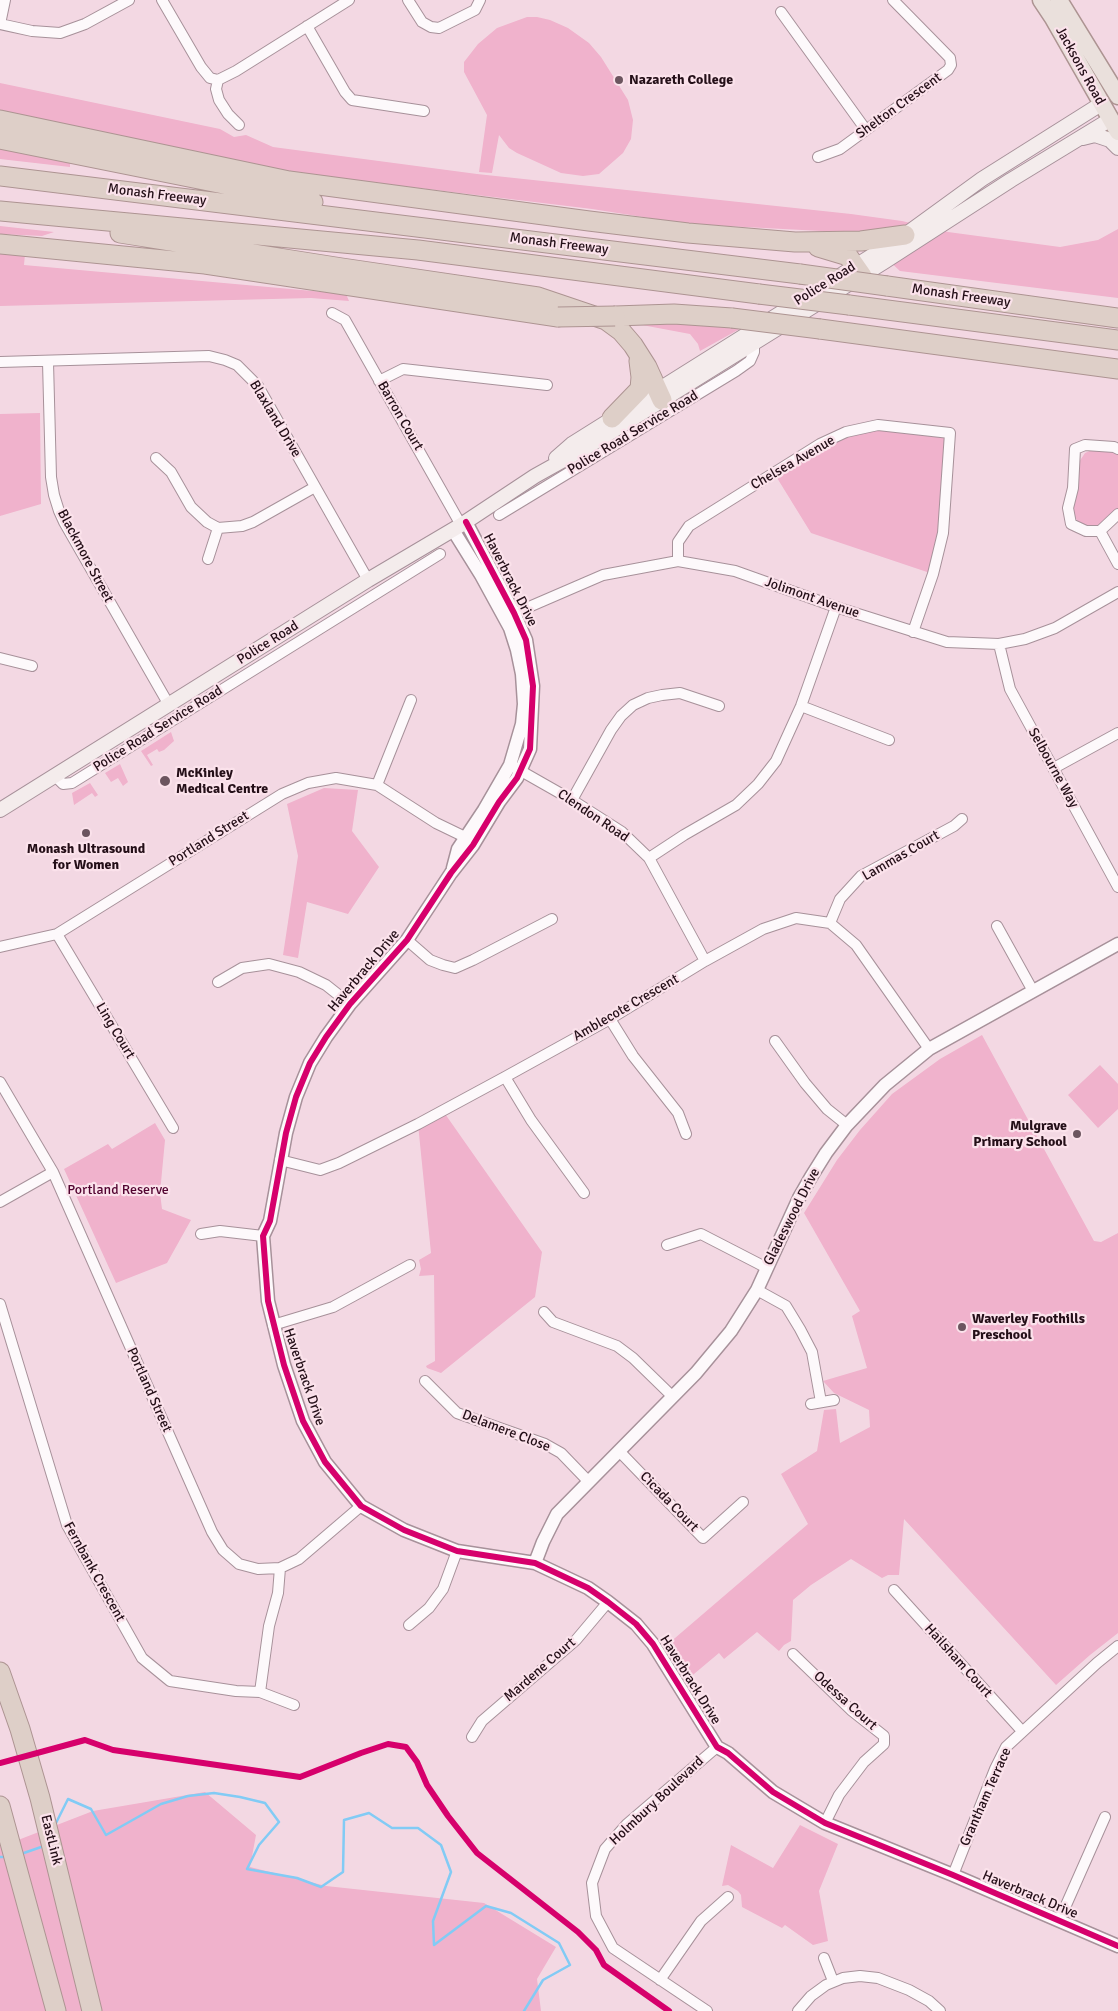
<!DOCTYPE html>
<html>
<head>
<meta charset="utf-8">
<style>
  body { margin:0 }
  canvas { display:block; background:#f3d8e3 }
</style>
</head>
<body>
<canvas width="1118" height="2011"></canvas>
<script>
const ctx = document.querySelector('canvas').getContext('2d');
ctx.lineJoin = 'round';
function fill(path, color) { ctx.fillStyle = color; ctx.fill(path, 'evenodd'); }
const toPath = rows => new Path2D(rows.map(r => 'M' + r).join(''));
function stroke(path, color, width, dash) { ctx.strokeStyle = color; ctx.lineWidth = width; ctx.lineCap = dash ? 'butt' : 'round'; ctx.setLineDash(dash || []); ctx.stroke(path); }
function drawText(font, color, halo, rows, align = 'center') {
  ctx.font = font + ' Signika,sans-serif'; ctx.lineWidth = 4.5; ctx.setLineDash([]); ctx.textBaseline = 'middle'; ctx.strokeStyle = halo; ctx.fillStyle = color; for (const [text, x, y, turn = 0] of rows) {
    ctx.save(); ctx.translate(x, y); ctx.rotate((+turn || 0) * Math.PI / 180); ctx.textAlign = isNaN(turn) ? turn : align; if (halo) ctx.strokeText(text, 0, 0); ctx.fillText(text, 0, 0); ctx.restore();
  }
}
fill(toPath([
  [527,17,537,17,550,20,568,28,589,43,601,57,628,100,633,120,631,139,623,153,599,174,583,176,561,173,517,153,509,148,499,135,492,173,479,172,487,115,464,72,464,62,478,44,497,28],
  [0,83,220,129,234,137,246,135,273,147,477,174,851,214,902,221,948,232,1060,247,1098,240,1118,229,1118,298,900,271,859,233,688,224,592,209,254,168,0,111],
  [0,148,70,162,70,167,0,159],
  [0,226,54,232,42,236,0,234],
  [0,253,25,254,24,265,346,294,349,301,311,298,0,306],
  [643,319,745,326,700,351,698,344,690,334,642,325],
  [40,413,41,504,0,516,0,414],
  [878,425,950,433,943,533,933,574,811,533,774,473,820,444],
  [1094,449,1118,454,1118,510,1109,515,1102,523,1092,528,1080,524,1074,516,1073,508,1078,488,1079,462,1085,453],
  [171,732,174,741,164,750,159,752,157,749,147,755,153,765,151,766,141,751],
  [120,764,128,782,123,786,118,778,111,782,105,773],
  [90,783,98,795,95,797,92,793,74,805,72,793],
  [324,788,358,790,352,831,379,867,348,914,307,902,298,958,283,955,298,856,287,804],
  [982,1035,1094,1241,1101,1242,1118,1233,1118,1633,1090,1655,1056,1685,904,1519,899,1575,888,1575,882,1578,851,1559,811,1585,793,1600,791,1641,784,1645,779,1651,757,1632,724,1659,719,1653,688,1679,668,1644,808,1524,781,1474,817,1451,824,1410,836,1409,840,1443,870,1427,869,1410,834,1393,823,1381,867,1368,852,1316,860,1311,804,1213,837,1160,860,1130,892,1094,940,1059],
  [1100,1065,1118,1084,1118,1109,1098,1128,1068,1095],
  [443,1111,542,1252,535,1297,441,1373,427,1368,426,1366,435,1361,434,1275,419,1276,421,1269,419,1260,431,1253,418,1124],
  [155,1123,165,1140,160,1193,162,1209,191,1220,167,1263,116,1283,64,1169,108,1144,112,1149],
  [205,1792,256,1835,250,1867,326,1886,484,1903,556,1947,537,1979,541,2011,0,2011,0,1847,93,1811],
  [800,1825,838,1844,819,1891,828,1941,813,1945,785,1925,782,1928,742,1907,741,1895,738,1891,728,1885,722,1886,731,1845,773,1868]
]), '#f0b2cc');
stroke(toPath([
  [55,1825,68,1799,91,1809,106,1835,161,1804,188,1796,214,1793,240,1797,265,1803,279,1822,259,1845,247,1869,297,1878,321,1887,343,1872,344,1820,369,1813,392,1828,418,1828,441,1845,451,1872,433,1921,434,1945,486,1906,511,1913,559,1943,570,1965,543,1980,524,2011],
  [21,1854,44,1846],
  [0,1857,6,1857]
]), '#82cbf5', 2.5);
const minor = toPath([
  [162,0,201,67,210,78,218,80],
  [408,0,422,22,431,27,439,28,475,10,480,0],
  [781,12,866,130],
  [0,24,32,31,60,33,85,24,129,0],
  [0,24,5,0],
  [307,26,345,92,352,100,424,111],
  [218,80,236,71,349,0],
  [218,80,216,89,219,100,228,114,239,125],
  [818,157,840,149,948,70,951,65,950,58,893,0],
  [332,313,345,320,461,525],
  [0,362,209,356,225,360,237,365,258,386,368,580],
  [48,362,51,477,54,495,59,511,64,522,169,705],
  [379,381,403,369,547,385],
  [1118,449,1114,447,1085,445,1075,449,1073,488,1068,508,1071,524,1086,531,1100,531,1118,514],
  [156,458,171,472,191,507,207,522,218,528,242,526,253,522,315,487],
  [499,515,736,371,750,361,754,352,754,342],
  [1100,531,1118,564],
  [208,559,218,528],
  [678,561,678,542,689,526,820,444,846,432,878,425,950,433,943,533,933,574,913,632],
  [508,616,603,575,678,561,735,571,836,607,947,642,999,644,1025,639,1055,628,1118,592],
  [999,644,1010,689,1118,887],
  [0,658,32,666],
  [801,706,889,740],
  [514,767,572,800,622,832,649,858,705,961],
  [1054,768,1118,733],
  [56,777,63,784,72,783,440,554],
  [377,785,411,700],
  [572,800,611,730,621,716,633,705,648,698,662,695,680,693,719,706],
  [649,858,684,835,736,805,758,784,776,761,801,706,836,607],
  [830,923,840,899,861,876,954,826,962,819],
  [997,926,1033,991],
  [57,934,173,1128],
  [407,940,430,960,443,965,455,968,473,960,552,919],
  [0,947,57,934,282,794,308,783,336,778,377,785,436,823,465,837,470,842],
  [218,982,242,968,269,964,299,972,326,985,350,1004],
  [610,1019,633,1056,678,1113,686,1134],
  [775,1041,805,1083,827,1109,847,1125],
  [505,1077,531,1120,584,1193],
  [0,1082,53,1172,212,1532,223,1550,239,1564,258,1569,280,1568,299,1559,361,1506],
  [280,1160,320,1170,339,1163,418,1124,505,1077,610,1019,705,961,763,929,796,918,830,923,856,945,929,1049],
  [0,1202,53,1172],
  [201,1234,220,1231,263,1236],
  [667,1245,701,1234,767,1268],
  [757,1290,786,1306,800,1329,812,1352,821,1402],
  [0,1304,67,1525,142,1658,170,1681,236,1691,260,1692,294,1705],
  [544,1312,553,1322,617,1346,633,1358,672,1396],
  [273,1325,333,1307,410,1265],
  [425,1381,457,1413,545,1444,561,1453,588,1481],
  [811,1404,834,1400],
  [619,1451,703,1538,743,1502],
  [894,1590,1022,1731],
  [409,1625,429,1608,443,1589,457,1551],
  [793,1654,851,1710,884,1736,884,1744,864,1762,839,1795,825,1823],
  [260,1692,269,1626,278,1593,280,1568],
  [472,1737,482,1721,576,1640,608,1602],
  [953,1875,995,1769,1006,1747,1097,1663,1118,1646],
  [1059,1921,1105,1817],
  [824,1958,833,1981],
  [660,1980,701,1921,728,1897],
  [707,2011,613,1948,596,1916,592,1883,605,1849,627,1824,717,1747],
  [798,2011,811,1996,826,1985,843,1978,860,1976,878,1978,909,1990,929,2001,940,2011]
]);
const tertiary = toPath([
  [466,522,514,613,526,640,533,686,530,749,517,778,499,802,473,845,451,873,407,940,350,1004,326,1037,310,1063,296,1097,286,1133,270,1221,263,1236,268,1301,284,1365,303,1421,325,1462,361,1506,404,1530,457,1551,535,1563,588,1588,608,1602,636,1624,653,1644,717,1747,728,1753,773,1792,825,1823,953,1875,1118,1946],
  [453,868,458,849,484,810,510,765,522,724,524,704,522,674,517,650,510,628,481,575,453,530],
  [535,1563,543,1542,557,1514,696,1373,731,1331,757,1290,799,1198,811,1177,826,1153,847,1125,885,1085,929,1049,1118,944]
]);
const secondary = toPath([
  [1083,138,1095,135,1110,140,1118,148],
  [556,458,572,444,905,235,982,179,1101,104],
  [0,810,368,580,461,525,535,476,587,447,884,262,1011,180,1111,119]
]);
const primary = toPath([
  [1041,0,1053,18,1118,132],
  [1059,0,1118,96]
]);
const motorway = toPath([
  [0,120,289,181,589,221,688,233,795,242,861,241,905,235],
  [0,139,313,202],
  [0,176,800,274],
  [0,211,418,250,759,294],
  [120,233,342,268,538,297,606,320,621,331,633,345,647,367,662,400],
  [0,244,205,264,558,317],
  [818,247,848,256,862,276],
  [887,286,1118,318],
  [849,305,1118,340],
  [615,316,674,314,732,318],
  [820,329,1118,369],
  [612,418,640,389,641,377,639,361],
  [0,1672,20,1729,40,1798,92,2011],
  [0,1806,56,2011]
]);
stroke(minor, '#a7919a', 12);
stroke(tertiary, '#a7919a', 15);
stroke(secondary, '#a7919a', 16);
stroke(primary, '#ad9492', 19);
stroke(motorway, '#ad9492', 21);
stroke(minor, '#fdf9fb', 10);
stroke(tertiary, '#fdf9fb', 12);
stroke(secondary, '#f4ecec', 14);
stroke(primary, '#eae0dc', 16);
stroke(motorway, '#decfc8', 19);
const motorwayBridge = toPath([
  [800,274,887,286],
  [759,294,849,305],
  [558,317,615,316],
  [732,318,820,329]
]);
stroke(motorwayBridge, '#ad9492', 21, []);
stroke(motorwayBridge, '#decfc8', 19);
stroke(toPath([
  [466,522,514,613,526,640,533,686,530,749,517,778,499,802,473,845,451,873,407,940,350,1004,326,1037,310,1063,296,1097,286,1133,270,1221,263,1236,268,1301,284,1365,303,1421,325,1462,361,1506,404,1530,457,1551,535,1563,588,1588,608,1602,636,1624,653,1644,717,1747,728,1753,773,1792,825,1823,953,1875,1118,1946],
  [0,1763,85,1740,113,1750,300,1777,361,1753,388,1744,406,1747,417,1762,427,1785,448,1816,477,1853,578,1932,596,1950,604,1965,669,2011]
]), '#d6006c', 6);
for (const [x, y, r, color] of [
  [619,80,5,"#6c555f"],
  [165,781,6,"#6c555f"],
  [86,833,5,"#6c555f"],
  [1077,1134,5,"#6c555f"],
  [962,1327,5,"#6c555f"]
]) { const dot = new Path2D(); dot.arc(x, y, r, 0, 2 * Math.PI); ctx.fillStyle = color; ctx.fill(dot); stroke(dot, '#fbe2eb', 2); }
drawText('14px', '#240f18', '#fbe2eb', [
  ["Jacksons Road",1080,66,61],
  ["Shelton Crescent",899,106,-36],
  ["Monash Freeway",157,195,7],
  ["Monash Freeway",559,244,7],
  ["Police Road",825,284,-32],
  ["Monash Freeway",961,296,8],
  ["Barron Court",400,416,60],
  ["Blaxland Drive",275,419,59],
  ["Police Road Service Road",633,433,-31],
  ["Chelsea Avenue",793,463,-30],
  ["Blackmore Street",85,556,62],
  ["Haverbrack Drive",510,580,63],
  ["Jolimont Avenue",812,598,19],
  ["Police Road",268,643,-32],
  ["Police Road Service Road",158,729,-32],
  ["Selbourne Way",1053,768,61],
  ["Clendon Road",593,816,34],
  ["Portland Street",209,839,-32],
  ["Lammas Court",901,856,-30],
  ["Haverbrack Drive",364,971,-50],
  ["Amblecote Crescent",626,1008,-30],
  ["Ling Court",115,1031,59],
  ["Gladeswood Drive",792,1217,-63],
  ["Haverbrack Drive",304,1377,71],
  ["Portland Street",149,1390,66],
  ["Delamere Close",506,1431,21],
  ["Cicada Court",669,1502,46],
  ["Fernbank Crescent",94,1572,61],
  ["Hailsham Court",958,1661,48],
  ["Mardene Court",540,1670,-41],
  ["Haverbrack Drive",690,1680,58],
  ["Odessa Court",845,1701,42],
  ["Grantham Terrace",986,1797,-66],
  ["Holmbury Boulevard",657,1801,-43],
  ["EastLink",51,1840,76],
  ["Haverbrack Drive",1030,1895,23]
]);
drawText('bold 14px', '#240f18', '#fbe2eb', [
  ["Nazareth College",629,80],
  ["McKinley",176,773],
  ["Medical Centre",176,789],
  ["Monash Ultrasound",86,849,"center"],
  ["for Women",86,865,"center"],
  ["Mulgrave",1067,1126,"right"],
  ["Primary School",1067,1142,"right"],
  ["Waverley Foothills",972,1319],
  ["Preschool",972,1335]
], 'left');
drawText('14px', '#520330', '#fbe2eb', [
  ["Portland Reserve",118,1190]
]);
</script>
</body>
</html>
